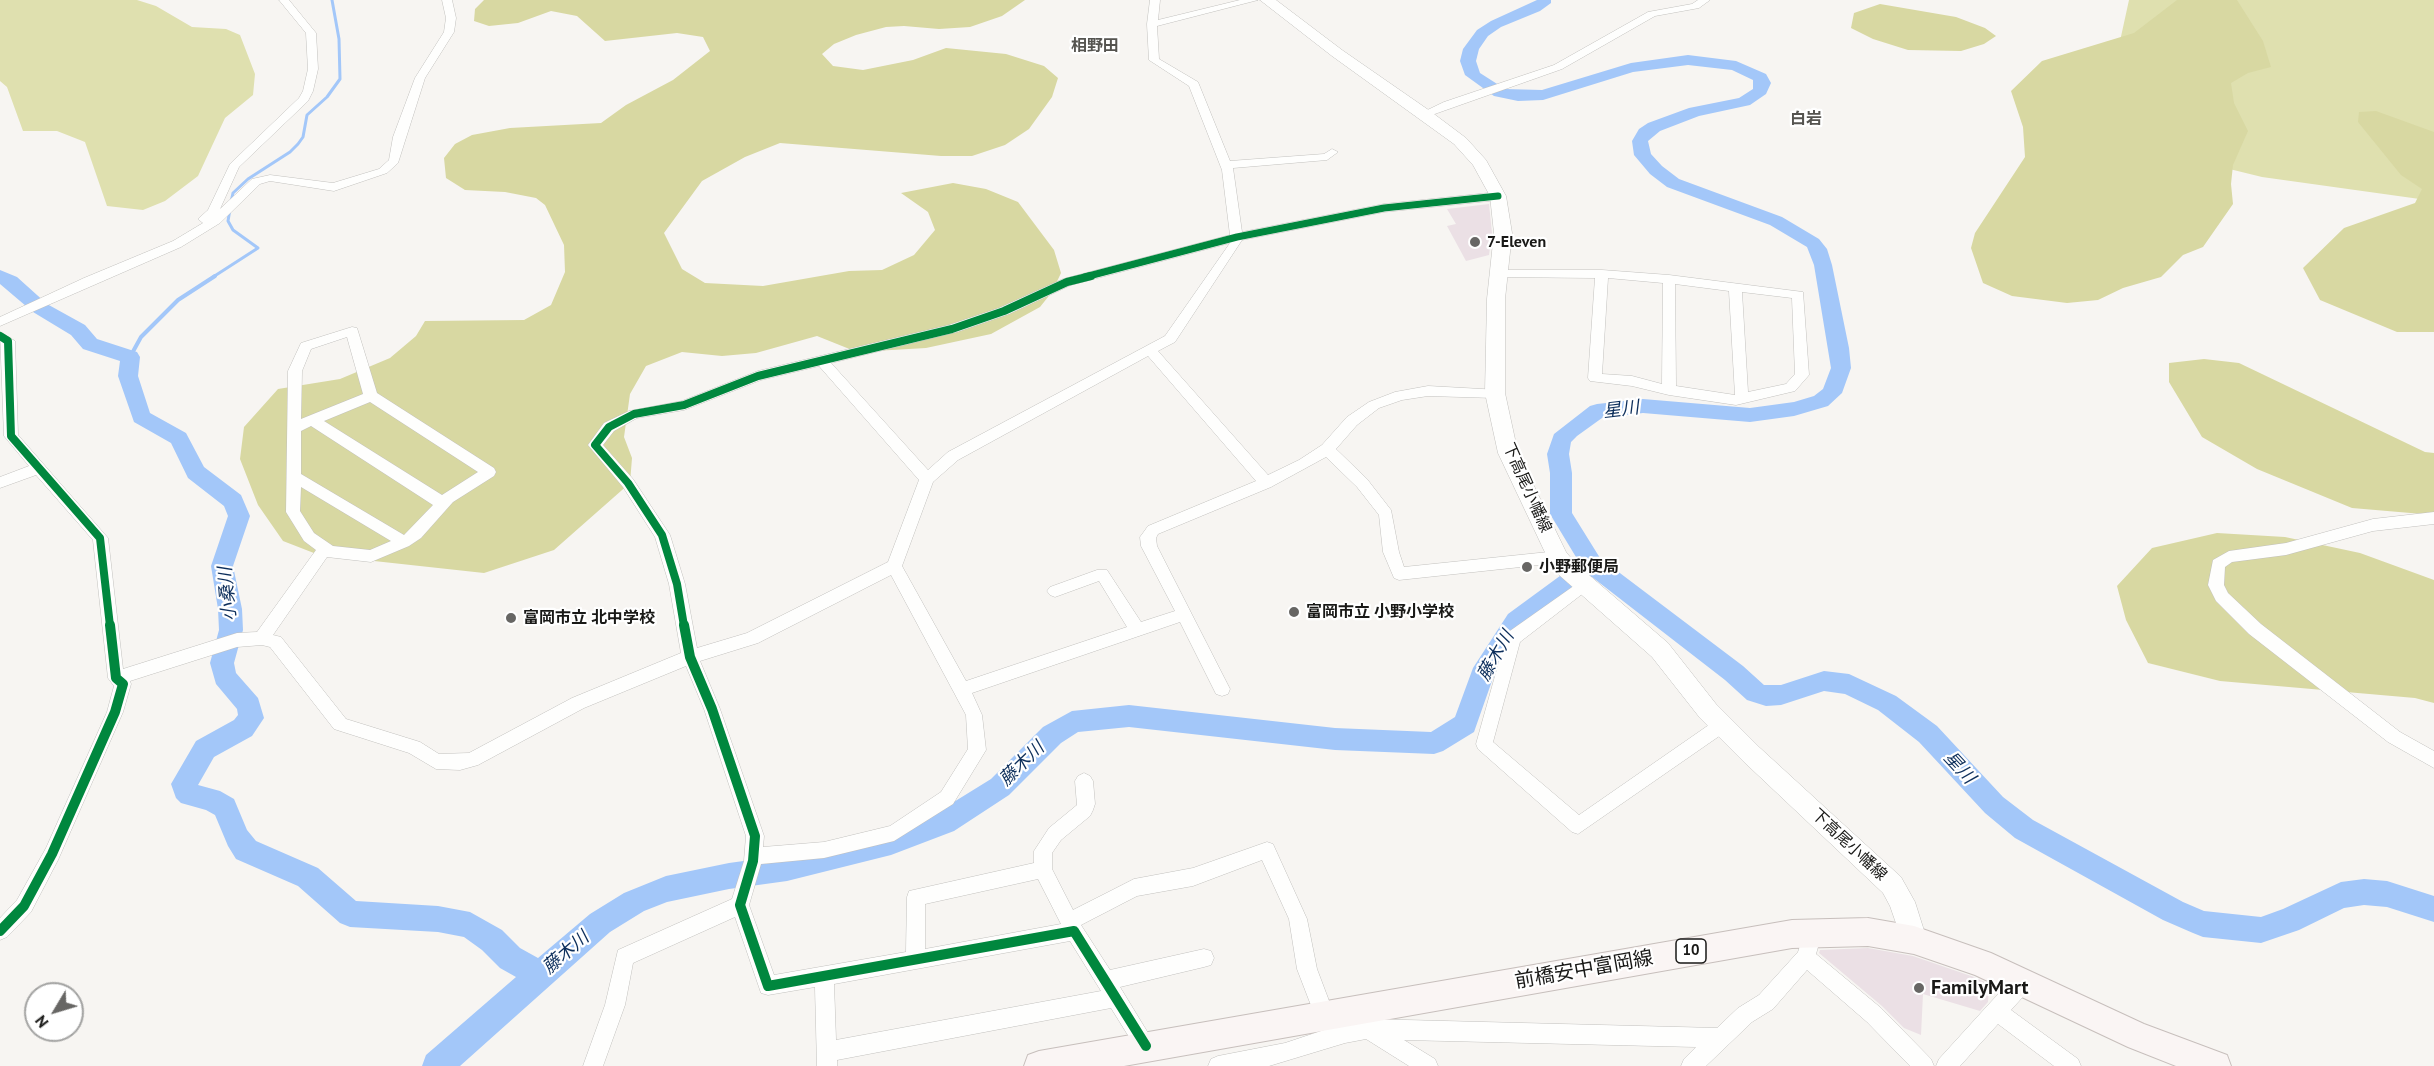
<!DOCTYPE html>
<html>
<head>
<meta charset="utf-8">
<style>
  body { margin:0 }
  #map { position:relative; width:2434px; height:1066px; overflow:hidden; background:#f7f5f2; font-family:"PT Sans",sans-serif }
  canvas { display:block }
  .north { position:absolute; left:24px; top:982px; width:60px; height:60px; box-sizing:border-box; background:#fff; border:2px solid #a3a3a2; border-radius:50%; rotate:232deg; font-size:16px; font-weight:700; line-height:24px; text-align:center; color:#191917 }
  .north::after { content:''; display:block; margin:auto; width:21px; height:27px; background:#676664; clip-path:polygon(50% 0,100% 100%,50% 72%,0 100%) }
</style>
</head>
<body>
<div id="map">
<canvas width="2434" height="1066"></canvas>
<div class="north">N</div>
</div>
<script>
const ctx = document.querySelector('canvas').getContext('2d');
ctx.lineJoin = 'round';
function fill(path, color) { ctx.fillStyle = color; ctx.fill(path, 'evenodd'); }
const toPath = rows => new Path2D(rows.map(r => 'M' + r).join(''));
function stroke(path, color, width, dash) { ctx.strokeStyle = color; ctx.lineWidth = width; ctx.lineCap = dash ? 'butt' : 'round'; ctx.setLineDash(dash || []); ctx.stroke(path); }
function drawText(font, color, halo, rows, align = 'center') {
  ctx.font = font + ' "PT Sans","Noto Sans JP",sans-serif'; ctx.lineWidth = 4.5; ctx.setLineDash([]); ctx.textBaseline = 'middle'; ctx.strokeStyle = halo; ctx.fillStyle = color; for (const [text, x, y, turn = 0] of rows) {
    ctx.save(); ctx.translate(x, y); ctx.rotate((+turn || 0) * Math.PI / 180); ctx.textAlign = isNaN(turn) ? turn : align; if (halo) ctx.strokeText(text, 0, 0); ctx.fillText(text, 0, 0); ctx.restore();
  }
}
fill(toPath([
  [0,0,137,0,156,6,192,27,226,29,240,35,255,74,253,95,225,118,198,176,165,201,143,210,107,206,85,142,57,131,23,131,7,87,0,81],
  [2129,0,2434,0,2434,201,2262,177,2099,137]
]), '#dfe0af');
fill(toPath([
  [484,0,1025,0,1002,16,970,27,939,29,904,26,886,27,856,35,834,44,822,54,833,66,863,70,913,60,946,48,1006,54,1044,66,1058,78,1052,97,1029,129,1005,145,972,156,941,156,780,143,745,157,702,181,664,233,682,269,705,283,763,286,849,271,882,270,914,255,935,230,928,212,901,193,953,183,986,189,1018,202,1054,250,1061,273,1052,292,1040,307,991,334,926,348,857,352,817,336,756,353,722,356,682,352,646,366,630,394,624,437,632,458,630,483,554,550,484,573,319,555,283,541,258,505,240,459,244,427,278,389,340,379,390,358,416,336,425,321,524,320,551,305,565,272,564,245,545,205,536,198,505,192,465,190,446,178,444,158,455,144,472,135,510,128,601,123,626,105,673,80,710,51,703,37,677,33,605,41,577,16,551,11,518,23,489,26,474,21,475,9],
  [2177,0,2237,0,2263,41,2271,67,2248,73,2231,83,2234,103,2248,131,2233,165,2231,184,2233,204,2203,247,2183,255,2161,277,2123,288,2098,300,2067,303,2012,296,1983,283,1971,248,1975,233,2025,157,2023,127,2011,91,2042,61,2134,33],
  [1880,4,1956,17,1985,28,1996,36,1984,44,1961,51,1908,50,1873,39,1851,28,1854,13],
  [2376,111,2434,132,2434,332,2397,332,2320,300,2303,268,2344,228,2415,203,2422,189,2401,175,2358,122,2359,112],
  [2204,359,2239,363,2425,452,2434,453,2434,515,2352,508,2257,469,2202,437,2169,382,2169,363],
  [2217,533,2285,537,2360,553,2434,580,2434,703,2415,698,2220,681,2148,663,2126,620,2117,586,2152,548]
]), '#d8d8a2');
stroke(toPath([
  [231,202,233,193,248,179,290,152,298,144,303,137,307,115,327,97,340,79,339,39,332,0],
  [213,277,258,248,233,230,228,221,230,209]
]), '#a3c7f9', 3);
stroke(toPath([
  [130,357,141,337,178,300,215,276]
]), '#a3c7f9', 4);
fill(toPath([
  [1537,0,1551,0,1551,3,1540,11,1501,27,1488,36,1479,49,1476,61,1480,73,1505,89,1542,90,1631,63,1688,55,1736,61,1766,74,1771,83,1766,94,1750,105,1699,116,1660,131,1648,141,1651,154,1662,166,1679,179,1782,217,1819,239,1827,249,1832,265,1849,348,1851,368,1842,393,1828,406,1794,416,1750,422,1643,413,1602,418,1577,436,1571,442,1569,454,1572,473,1572,513,1600,558,1743,666,1764,685,1781,685,1824,671,1849,674,1896,696,1937,726,2003,797,2033,820,2183,902,2204,911,2261,917,2283,909,2341,882,2364,879,2387,881,2434,896,2434,922,2387,907,2364,905,2344,908,2299,930,2261,943,2203,937,2193,933,2163,920,2015,838,1985,813,1919,742,1878,710,1845,694,1824,691,1781,705,1766,706,1747,700,1725,680,1592,577,1524,628,1493,678,1474,732,1443,751,1434,754,1335,750,1129,727,1078,732,1061,743,1009,795,954,831,891,855,787,881,729,889,667,902,644,911,610,932,460,1066,422,1066,426,1055,516,977,500,968,482,950,464,937,438,932,350,927,340,923,298,886,236,859,228,846,215,815,206,810,181,803,176,798,171,784,196,741,234,720,238,715,237,709,216,684,210,663,219,630,218,609,211,566,228,516,224,506,188,478,171,443,134,422,118,376,120,361,83,349,71,335,33,312,0,284,0,270,17,277,47,304,85,325,97,339,137,352,140,357,138,376,150,413,186,433,204,467,241,495,250,516,233,566,242,609,243,630,234,663,236,673,258,698,264,718,252,736,214,757,198,785,220,791,234,799,247,830,256,841,318,868,356,901,438,906,470,912,502,930,520,948,538,958,590,914,624,893,666,876,729,863,787,855,891,831,936,813,991,779,1043,727,1072,711,1129,705,1335,728,1431,732,1455,717,1473,668,1508,614,1579,562,1550,514,1550,473,1547,454,1554,434,1590,406,1597,404,1643,399,1750,408,1794,402,1814,396,1823,389,1831,368,1814,265,1807,247,1770,225,1667,187,1650,174,1634,155,1632,141,1639,129,1648,123,1689,108,1739,98,1753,89,1753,80,1732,70,1688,65,1633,72,1543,100,1518,101,1494,96,1465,75,1460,61,1463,49,1477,30,1491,21,1537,0]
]), '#a3c7f9');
fill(toPath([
  [1489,204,1492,233,1489,255,1466,261,1447,226,1456,224,1447,209],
  [1868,948,1913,956,1974,977,1989,984,1988,1002,1980,1011,1923,994,1921,1035,1904,1028,1882,1006,1819,953,1820,950]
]), '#ebe0e5');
const street = toPath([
  [279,0,289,0,316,33,318,69,313,91,308,101,239,167,220,209,252,179,270,175,333,183,379,169,389,160,393,137,415,78,444,32,446,18,442,0,452,0,456,18,454,32,425,78,398,163,387,173,334,191,270,181,260,184,220,223,181,247,0,326,0,317,84,278,173,241,203,223,198,219,208,210,230,164,299,98,303,91,308,69,306,33,279,0],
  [1150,0,1160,0,1158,20,1240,0,1258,0,1157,26,1159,59,1198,82,1230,161,1324,154,1332,149,1338,152,1327,160,1233,168,1242,232,1384,204,1498,192,1504,196,1498,200,1384,212,1242,240,1175,342,1158,351,1268,475,1299,460,1322,445,1347,417,1369,402,1395,392,1428,386,1500,390,1502,393,1495,398,1428,396,1402,400,1379,408,1357,425,1336,449,1367,479,1391,510,1399,552,1404,567,1558,551,1563,553,1566,557,1563,561,1558,563,1399,580,1394,578,1383,552,1379,515,1357,487,1326,457,1271,487,1158,534,1156,538,1157,546,1230,689,1228,694,1222,696,1216,694,1180,622,972,693,982,715,986,750,953,804,894,841,824,858,761,864,749,905,774,975,906,952,907,897,909,891,1034,863,1034,851,1049,828,1077,805,1075,781,1078,776,1084,773,1090,776,1093,781,1095,804,1093,810,1090,816,1061,840,1052,853,1052,869,1073,910,1134,879,1193,868,1267,842,1273,844,1307,919,1317,969,1334,1014,1331,1021,1324,1024,1317,1021,1297,969,1289,919,1262,860,1193,886,1137,896,1081,925,1110,970,1204,949,1211,951,1214,958,1211,965,1204,967,1120,987,1156,1046,1153,1053,1146,1056,1139,1053,1111,1008,837,1060,837,1066,817,1066,815,987,768,995,761,993,735,917,633,963,625,1005,603,1066,583,1066,605,1005,618,950,732,899,744,861,746,836,704,709,686,666,584,708,478,765,460,770,436,769,409,753,334,729,270,647,262,645,237,647,130,681,131,684,123,712,58,860,31,912,7,937,0,940,0,918,17,900,46,848,107,712,114,686,108,678,93,540,36,475,0,488,0,477,29,466,4,436,0,332,15,341,18,435,108,538,123,669,237,633,257,632,316,550,304,541,286,512,288,371,301,343,352,327,357,328,377,393,494,468,496,472,494,476,453,502,421,538,409,546,371,562,327,557,273,635,281,637,346,719,420,742,439,754,469,753,572,698,681,653,669,584,655,537,623,487,588,445,604,423,629,411,682,401,758,371,949,325,999,308,1063,279,1230,235,1222,170,1189,86,1149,60,1147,24,1150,0],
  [1230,243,1165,336,948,452,928,470,831,363,957,332,1009,314,1071,285,1230,243],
  [347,337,363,394,301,419,302,371,311,349,347,337],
  [1148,356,1256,481,1148,526,1143,533,1140,537,1141,546,1175,611,1141,622,1107,570,1097,570,1050,587,1047,591,1050,595,1055,597,1099,581,1127,627,966,681,902,566,933,482,958,460,1148,356],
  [819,366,919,480,888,562,747,633,697,648,685,584,670,535,633,479,603,445,614,431,637,418,684,410,761,380,819,366],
  [370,402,478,472,442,495,324,421,370,402],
  [311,426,433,505,404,535,301,474,301,431,311,426],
  [301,487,391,541,370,550,333,546,314,533,300,511,301,487],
  [891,575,966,715,968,749,941,792,890,826,824,842,763,847,764,836,720,709,700,661,758,643,891,575],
  [1038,879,1061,924,925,949,925,904,1038,879],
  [1070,941,1101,991,836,1040,834,984,1070,941],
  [1698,0,1710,0,1699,8,1655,16,1562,69,1429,116,1425,117,1419,114,1444,102,1554,65,1648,12,1692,4,1698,0],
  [1500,270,1602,270,1669,275,1803,292,1809,375,1795,391,1736,405,1669,395,1632,386,1590,381,1588,378,1595,278,1496,277,1494,274,1496,271,1500,270],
  [1608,278,1663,283,1662,384,1632,376,1602,374,1608,278],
  [1675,284,1729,291,1735,395,1676,386,1675,284],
  [1742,292,1792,298,1795,374,1786,384,1748,392,1742,292],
  [2434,512,2434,524,2373,531,2286,555,2232,562,2225,567,2224,585,2228,593,2261,624,2400,732,2434,751,2434,768,2388,742,2249,634,2216,601,2208,585,2213,560,2229,551,2286,543,2373,519,2434,512],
  [1585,578,1590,580,1593,584,1590,588,1520,642,1493,742,1579,815,1716,720,1722,718,1728,720,1730,725,1728,730,1578,834,1572,832,1478,749,1476,744,1507,633,1585,578],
  [1813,924,1820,927,1822,933,1816,954,1881,1008,1931,1059,1934,1066,1910,1066,1867,1022,1807,970,1773,1009,1752,1022,1706,1066,1681,1066,1684,1059,1696,1047,1404,1040,1435,1059,1438,1066,1409,1066,1366,1039,1345,1043,1269,1066,1208,1066,1211,1059,1218,1056,1285,1043,1345,1023,1367,1019,1717,1028,1738,1008,1759,995,1798,952,1806,927,1813,924],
  [2023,973,2030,975,2033,982,2030,989,2011,1010,2078,1059,2081,1066,2054,1066,1998,1024,1960,1066,1936,1066,1939,1059,1989,1004,2016,975,2023,973]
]);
const secondary = toPath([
  [1260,0,1276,0,1342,50,1430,111,1466,138,1486,160,1506,196,1512,233,1505,299,1505,393,1518,453,1566,552,1575,563,1668,643,1716,704,1759,747,1901,877,1915,902,1927,940,1923,949,1914,953,1905,949,1890,906,1883,893,1743,761,1700,718,1652,657,1559,575,1550,563,1498,453,1485,393,1487,299,1494,233,1490,196,1473,165,1454,144,1332,56,1260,0]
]);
const primary = toPath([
  [1868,918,1914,926,1991,953,2144,1024,2227,1055,2231,1066,2176,1066,2128,1047,1975,975,1914,954,1868,946,1792,948,1124,1066,1024,1066,1028,1055,1039,1051,1792,920,1868,918]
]);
stroke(street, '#c2c1be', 1);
stroke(secondary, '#c2c1be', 1);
stroke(primary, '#c7bfbc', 2);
fill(street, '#fefefd');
fill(secondary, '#fefefd');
fill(primary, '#faf5f4');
stroke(toPath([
  [1085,277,1237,237,1384,208,1498,196]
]), '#00873e', 7);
stroke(toPath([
  [0,336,8,341,11,436,100,538,110,626],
  [684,626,677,584,662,535,628,483,595,445,609,427,634,414,684,405,758,376,952,329,1004,311,1067,282,1091,276]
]), '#00873e', 8);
stroke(toPath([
  [684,625,690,657,712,709,755,836,753,861,740,905,768,986,1074,931,1146,1046],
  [0,931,24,906,52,854,115,712,123,684,116,678,110,625]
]), '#00873e', 10);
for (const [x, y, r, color] of [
  [1475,242,6,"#676664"],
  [1527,567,6,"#676664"],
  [1294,612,6,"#676664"],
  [511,618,6,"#676664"],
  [1919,988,6,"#676664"]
]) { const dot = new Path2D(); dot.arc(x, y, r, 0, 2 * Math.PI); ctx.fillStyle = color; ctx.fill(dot); stroke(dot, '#fff', 2); }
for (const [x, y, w] of [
  [1691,951,30]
]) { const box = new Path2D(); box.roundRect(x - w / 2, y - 12, w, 24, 4.5); ctx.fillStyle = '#fff'; ctx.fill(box); stroke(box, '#191917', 1.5); }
drawText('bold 15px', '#191917', null, [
  ["10",1691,951]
]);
drawText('bold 16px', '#555450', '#fff', [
  ["相野田",1095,46],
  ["白岩",1806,119]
]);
drawText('bold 16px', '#191917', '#fff', [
  ["7-Eleven",1487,242],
  ["小野郵便局",1539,567],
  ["富岡市立 小野小学校",1306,612],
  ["富岡市立 北中学校",523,618]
], 'left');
drawText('16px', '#191917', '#fff', [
  ["下高尾小幡線",1527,488,66],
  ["下高尾小幡線",1849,845,43]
]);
drawText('italic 18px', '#0c2e5b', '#fff', [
  ["星川",1621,410,-7],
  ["小桑川",228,594,-95],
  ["藤木川",1496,656,-60],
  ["藤木川",1022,764,-44],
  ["星川",1959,768,47],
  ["藤木川",566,953,-41]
]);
drawText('20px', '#191917', '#fff', [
  ["前橋安中富岡線",1584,970,-10]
]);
drawText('bold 20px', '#191917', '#fff', [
  ["FamilyMart",1931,988]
], 'left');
</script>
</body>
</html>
